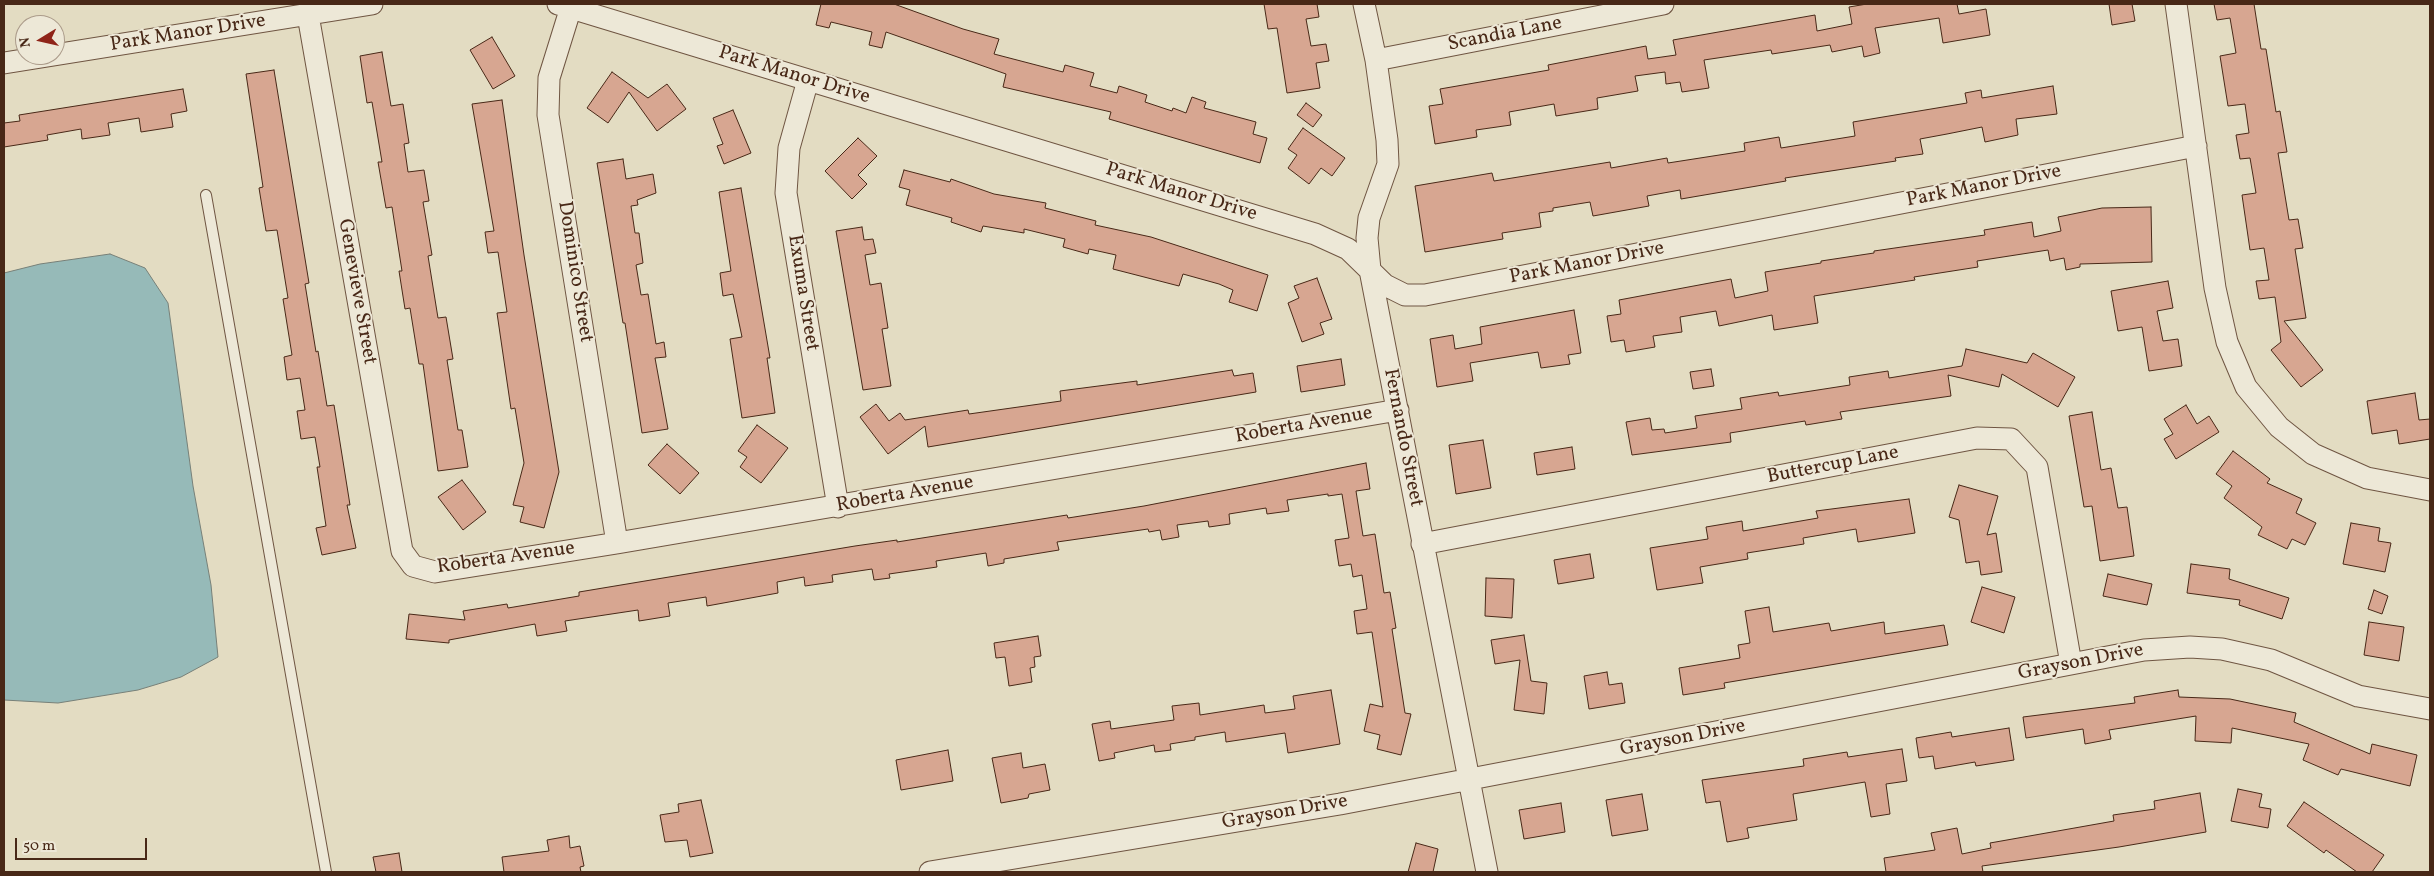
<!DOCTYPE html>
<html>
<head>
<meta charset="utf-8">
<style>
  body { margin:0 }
  #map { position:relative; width:2434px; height:876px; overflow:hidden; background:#e3dcc2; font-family:Vollkorn,serif }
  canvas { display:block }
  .frame { position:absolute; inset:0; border:5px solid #482817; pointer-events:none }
  .north { position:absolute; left:15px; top:15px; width:50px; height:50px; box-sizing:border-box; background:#ede8d7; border:1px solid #ab9b8a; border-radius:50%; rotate:261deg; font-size:14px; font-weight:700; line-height:20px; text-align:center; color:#482817 }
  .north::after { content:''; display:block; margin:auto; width:18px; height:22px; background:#8f2418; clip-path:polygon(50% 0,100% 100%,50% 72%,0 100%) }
  .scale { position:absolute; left:15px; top:838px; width:132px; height:22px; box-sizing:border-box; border:2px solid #482817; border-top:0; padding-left:6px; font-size:15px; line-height:18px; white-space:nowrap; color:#482817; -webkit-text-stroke:4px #ede8d7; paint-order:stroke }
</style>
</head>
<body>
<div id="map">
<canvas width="2434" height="876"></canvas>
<div class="frame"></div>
<div class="north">N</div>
<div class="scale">50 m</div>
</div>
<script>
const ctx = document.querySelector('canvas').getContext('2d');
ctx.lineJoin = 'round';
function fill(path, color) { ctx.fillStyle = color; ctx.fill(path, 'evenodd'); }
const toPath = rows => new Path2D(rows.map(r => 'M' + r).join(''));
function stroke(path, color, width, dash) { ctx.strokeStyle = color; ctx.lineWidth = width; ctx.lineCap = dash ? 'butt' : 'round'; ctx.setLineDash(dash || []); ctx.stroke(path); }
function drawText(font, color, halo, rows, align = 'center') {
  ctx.font = font + ' Vollkorn,serif'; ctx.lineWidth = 4; ctx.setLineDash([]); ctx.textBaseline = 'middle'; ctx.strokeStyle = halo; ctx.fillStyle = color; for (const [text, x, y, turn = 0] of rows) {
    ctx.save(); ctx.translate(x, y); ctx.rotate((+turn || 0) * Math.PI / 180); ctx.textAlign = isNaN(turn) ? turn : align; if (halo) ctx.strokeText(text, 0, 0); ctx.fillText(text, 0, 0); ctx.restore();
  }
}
const water = toPath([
  [110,254,145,268,168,303,193,486,211,585,218,657,181,677,138,690,58,703,4,700,4,273,40,264,110,254]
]);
fill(water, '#96bab8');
stroke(water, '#778078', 1);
const building = toPath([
  [821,4,894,4,963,29,999,39,994,54,1063,72,1065,65,1094,73,1090,86,1117,93,1119,86,1147,95,1145,102,1172,111,1173,108,1186,113,1192,97,1206,102,1204,108,1256,122,1253,134,1267,138,1260,163,1109,119,1111,112,1003,87,1006,74,886,32,882,48,869,45,872,32,831,22,829,28,816,25,821,4],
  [1264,4,1317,4,1319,17,1306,19,1311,46,1326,44,1329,61,1316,63,1320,88,1287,93,1277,28,1268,29,1264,4],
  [1867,4,1957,4,1959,14,1986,9,1990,35,1943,43,1939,18,1875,28,1880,53,1864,57,1862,46,1832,52,1830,45,1772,54,1771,50,1704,60,1709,88,1682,92,1680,82,1666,84,1665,72,1635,76,1638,91,1597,98,1598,109,1556,116,1554,104,1509,112,1511,125,1476,130,1477,137,1435,144,1429,106,1443,104,1440,89,1549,70,1548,65,1646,46,1648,59,1676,55,1673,40,1815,15,1817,31,1852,24,1849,7,1867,4],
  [2109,4,2132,4,2135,21,2112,25,2109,4],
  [2214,4,2254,4,2261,49,2266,49,2276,112,2280,111,2287,152,2278,153,2289,220,2298,219,2303,248,2295,249,2306,318,2284,321,2323,370,2301,387,2271,350,2281,342,2275,297,2259,299,2256,281,2269,280,2264,248,2250,250,2242,195,2256,193,2250,158,2240,159,2236,135,2249,133,2245,104,2228,106,2220,56,2236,53,2230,18,2217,20,2214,4],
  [492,37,515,76,493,89,470,50,492,37],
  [382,52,391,106,403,104,409,143,404,144,408,172,424,170,429,201,423,202,432,255,428,256,438,318,446,317,453,359,447,360,458,430,462,430,468,467,438,471,423,364,419,364,410,308,405,309,399,271,402,271,392,207,386,208,378,162,382,162,372,102,367,103,360,56,382,52],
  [274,70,309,283,305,284,316,352,318,351,327,406,334,405,350,505,347,505,356,548,322,555,316,528,326,526,317,467,320,467,315,437,301,439,297,411,305,410,300,378,287,380,284,357,292,355,283,299,288,298,277,230,266,231,259,188,263,187,246,74,274,70],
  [612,72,648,98,667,84,686,109,657,131,629,92,608,123,587,108,612,72],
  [2053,86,2057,114,2016,119,2018,135,1985,142,1982,127,1947,134,1920,139,1923,154,1895,158,1896,161,1785,178,1786,181,1681,199,1680,190,1647,196,1649,206,1593,216,1590,202,1553,208,1553,211,1539,213,1541,227,1502,233,1503,239,1425,252,1415,186,1492,173,1494,181,1610,162,1611,168,1667,158,1668,163,1745,151,1744,143,1779,137,1781,148,1855,136,1853,122,1967,103,1965,93,1981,90,1982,98,2053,86],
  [183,89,187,111,171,114,173,127,141,132,139,118,108,123,110,135,82,139,81,129,47,135,48,140,4,147,4,123,20,121,19,115,183,89],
  [502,100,524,255,559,472,544,528,520,522,524,507,513,505,524,463,515,408,511,409,497,313,507,312,498,252,488,253,485,232,494,231,472,104,502,100],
  [1306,103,1322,115,1313,127,1297,115,1306,103],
  [733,110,751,153,724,164,717,146,723,144,713,118,733,110],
  [1303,128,1345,158,1332,176,1321,168,1309,184,1288,168,1297,155,1288,149,1303,128],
  [858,138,877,156,858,175,867,184,852,199,825,171,858,138],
  [623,159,626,179,653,174,656,193,637,200,638,205,631,206,635,233,639,233,643,263,636,265,641,295,648,294,656,344,664,342,666,357,655,358,668,429,642,433,625,323,623,323,597,163,623,159],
  [904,170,950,182,951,179,994,194,1046,203,1045,208,1096,221,1095,225,1151,237,1268,275,1257,311,1229,302,1233,290,1219,284,1183,274,1179,286,1113,269,1116,255,1089,249,1088,254,1063,247,1065,239,1024,229,1024,233,983,226,981,232,951,222,952,218,906,205,910,190,899,187,904,170],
  [741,188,770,358,767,358,775,413,742,418,730,339,742,337,733,294,723,296,720,273,731,271,719,192,741,188],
  [2151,207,2152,262,2080,264,2080,267,2066,270,2064,258,2050,261,2048,250,1977,261,1978,267,1914,277,1915,280,1814,296,1818,323,1774,330,1772,315,1719,326,1716,311,1680,317,1682,332,1653,336,1655,347,1626,352,1624,340,1611,342,1607,316,1621,314,1619,300,1731,279,1735,298,1768,291,1765,272,1821,263,1821,261,1874,253,1874,251,1985,235,1984,230,2032,222,2034,237,2061,231,2058,217,2102,208,2151,207],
  [862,227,864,240,873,239,876,253,865,255,870,285,881,283,888,328,882,329,891,386,863,390,836,231,862,227],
  [1317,278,1332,319,1320,323,1324,334,1302,342,1288,303,1299,298,1294,286,1317,278],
  [2168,281,2173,308,2157,311,2163,341,2178,339,2182,366,2149,371,2142,327,2118,331,2111,291,2168,281],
  [1574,310,1581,353,1568,355,1570,364,1541,368,1538,352,1470,363,1473,381,1437,387,1430,339,1453,335,1455,349,1482,344,1480,327,1574,310],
  [1966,349,2027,363,2033,353,2075,377,2058,407,2002,374,1999,387,1948,375,1951,396,1840,412,1842,419,1806,425,1805,421,1730,433,1731,442,1632,455,1626,422,1650,418,1652,430,1664,429,1665,433,1697,428,1695,416,1742,409,1740,398,1778,392,1779,396,1850,385,1849,377,1888,371,1889,378,1962,366,1966,349],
  [1341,359,1345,385,1301,392,1297,366,1341,359],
  [1711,369,1714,386,1693,389,1690,372,1711,369],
  [1232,370,1234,376,1253,373,1256,392,928,447,925,426,888,454,860,417,876,404,889,421,900,413,905,420,968,410,969,414,1061,401,1060,391,1137,381,1137,385,1232,370],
  [2415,393,2419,420,2430,419,2430,439,2399,444,2397,430,2372,434,2367,401,2415,393],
  [2186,405,2197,424,2209,416,2219,432,2176,459,2164,439,2173,434,2164,419,2186,405],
  [2092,412,2101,470,2111,468,2118,508,2127,507,2134,556,2100,561,2092,506,2084,507,2069,416,2092,412],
  [757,425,788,448,761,483,740,467,747,457,738,451,757,425],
  [1483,440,1491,488,1456,494,1449,445,1483,440],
  [667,444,699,473,680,494,648,465,667,444],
  [1572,447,1575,469,1537,475,1534,453,1572,447],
  [2233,451,2270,479,2267,483,2302,499,2296,513,2316,523,2305,545,2292,539,2287,549,2258,535,2262,527,2224,498,2232,486,2216,474,2233,451],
  [1366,463,1370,489,1356,491,1363,536,1375,534,1384,593,1390,592,1396,628,1392,629,1405,713,1411,714,1401,755,1377,749,1380,735,1364,731,1370,704,1383,707,1372,632,1357,634,1354,611,1367,609,1362,575,1353,577,1351,564,1339,566,1335,540,1349,538,1342,494,1328,496,1328,494,1287,500,1289,511,1267,514,1266,508,1229,514,1230,524,1209,527,1208,521,1177,525,1179,537,1162,540,1160,530,1149,532,1148,529,1057,542,1059,550,1004,559,1004,563,988,566,986,553,936,561,937,567,889,574,890,578,874,580,872,569,832,575,833,582,805,586,804,577,777,582,778,593,707,606,706,597,668,603,670,616,639,621,638,610,565,621,567,631,537,636,535,624,449,640,449,643,406,639,409,614,465,620,463,611,507,604,508,608,579,596,579,592,855,546,897,540,897,542,1067,515,1068,518,1144,506,1366,463],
  [462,480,486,512,463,530,438,497,462,480],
  [1959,485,1998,496,1987,535,1996,533,2002,572,1981,575,1979,561,1966,563,1959,520,1949,517,1959,485],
  [1909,499,1915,533,1858,542,1856,529,1803,538,1804,544,1747,553,1748,559,1700,567,1703,583,1657,590,1650,548,1708,539,1706,527,1742,521,1743,531,1818,518,1816,511,1909,499],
  [2351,523,2380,528,2378,541,2391,543,2385,572,2343,564,2351,523],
  [1590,554,1594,578,1558,584,1554,560,1590,554],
  [2191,564,2230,569,2229,579,2289,598,2282,619,2239,605,2240,600,2187,593,2191,564],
  [2108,574,2152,584,2147,605,2103,596,2108,574],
  [1486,578,1514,579,1512,618,1485,616,1486,578],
  [1982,587,2015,597,2004,633,1971,622,1982,587],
  [2374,590,2388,596,2382,614,2368,609,2374,590],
  [1769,607,1773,632,1829,623,1831,631,1884,622,1885,634,1944,625,1948,645,1724,683,1725,688,1683,695,1679,668,1740,658,1738,645,1750,643,1745,611,1769,607],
  [2369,622,2404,627,2399,661,2364,655,2369,622],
  [1524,635,1531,681,1547,683,1544,714,1514,710,1520,660,1495,664,1491,640,1524,635],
  [1038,636,1041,656,1034,657,1035,667,1030,668,1032,682,1009,686,1005,657,996,658,994,643,1038,636],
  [1607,672,1609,685,1622,683,1625,703,1589,709,1584,676,1607,672],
  [1331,690,1340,744,1288,753,1285,733,1226,742,1225,732,1195,737,1195,740,1170,744,1171,750,1155,752,1154,745,1114,753,1115,758,1099,761,1092,724,1110,721,1111,729,1174,720,1172,706,1199,703,1200,715,1264,705,1265,713,1295,709,1293,696,1331,690],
  [2178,690,2179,697,2230,699,2296,713,2294,722,2370,754,2372,744,2417,755,2410,786,2341,769,2338,775,2303,760,2309,744,2232,728,2231,743,2195,741,2196,716,2109,730,2111,739,2085,744,2083,729,2026,738,2023,717,2135,703,2134,697,2178,690],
  [2009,728,2014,760,1976,766,1975,762,1935,769,1933,756,1919,758,1916,738,1951,732,1952,737,2009,728],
  [1902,749,1907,781,1886,784,1890,814,1871,817,1865,782,1793,794,1797,820,1747,828,1749,838,1727,842,1720,801,1706,803,1702,780,1804,766,1803,759,1847,752,1848,757,1902,749],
  [948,750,953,781,901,790,896,760,948,750],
  [1021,753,1023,768,1045,764,1050,790,1029,794,1028,798,1001,803,992,758,1021,753],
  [2238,789,2262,794,2259,807,2271,809,2268,828,2231,821,2238,789],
  [2200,793,2206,832,2119,847,1982,866,1983,872,1886,872,1884,858,1935,850,1931,833,1957,828,1962,854,1991,848,1990,843,2114,821,2113,815,2155,809,2154,801,2200,793],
  [1642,794,1648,830,1612,836,1606,800,1642,794],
  [701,800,713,853,690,857,687,840,665,842,660,815,679,812,678,804,701,800],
  [2304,802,2384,855,2372,872,2357,872,2326,850,2324,853,2287,826,2304,802],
  [1561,803,1565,832,1524,839,1519,810,1561,803],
  [569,836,570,848,580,846,584,866,580,867,581,872,504,872,502,857,549,851,547,840,569,836],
  [1416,843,1438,849,1433,872,1408,872,1416,843],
  [399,853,402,872,376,872,373,857,399,853]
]);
fill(building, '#d7a691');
stroke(building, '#482817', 1);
const service = toPath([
  [206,195,326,872]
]);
const minor = toPath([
  [558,4,1315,234,1348,249,1385,285,1405,295,1425,295,2196,146],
  [572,4,549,78,548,115,617,543],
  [1364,4,1376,60,1387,140,1388,164,1369,218,1367,238,1370,270,1487,872],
  [2176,4,2215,288,2227,342,2246,387,2279,427,2313,454,2367,478,2430,490],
  [308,15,402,551,413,566,435,572,617,543,1398,410],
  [1376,60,1663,4],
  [4,63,372,4],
  [808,80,789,148,786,193,838,507],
  [1422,544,1977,438,2011,439,2037,467,2071,664],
  [930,872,1340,804,2144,650,2190,647,2222,649,2271,660,2358,696,2430,709]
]);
stroke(service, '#6f5542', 12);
stroke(minor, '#6f5542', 23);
stroke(service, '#ede8d7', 10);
stroke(minor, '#ede8d7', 21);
drawText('20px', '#482817', '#ede8d7', [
  ["Park Manor Drive",188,34,-9],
  ["Scandia Lane",1505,35,-11],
  ["Park Manor Drive",794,76,17],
  ["Park Manor Drive",1984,187,-11],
  ["Park Manor Drive",1181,193,17],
  ["Park Manor Drive",1587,264,-11],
  ["Dominico Street",574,272,81],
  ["Genevieve Street",356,292,80],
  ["Exuma Street",802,293,81],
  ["Roberta Avenue",1304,426,-10],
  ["Fernando Street",1402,438,79],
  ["Buttercup Lane",1833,466,-11],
  ["Roberta Avenue",905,495,-10],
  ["Roberta Avenue",506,559,-8],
  ["Grayson Drive",2081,663,-11],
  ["Grayson Drive",1683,739,-11],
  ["Grayson Drive",1285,813,-10]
]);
</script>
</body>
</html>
